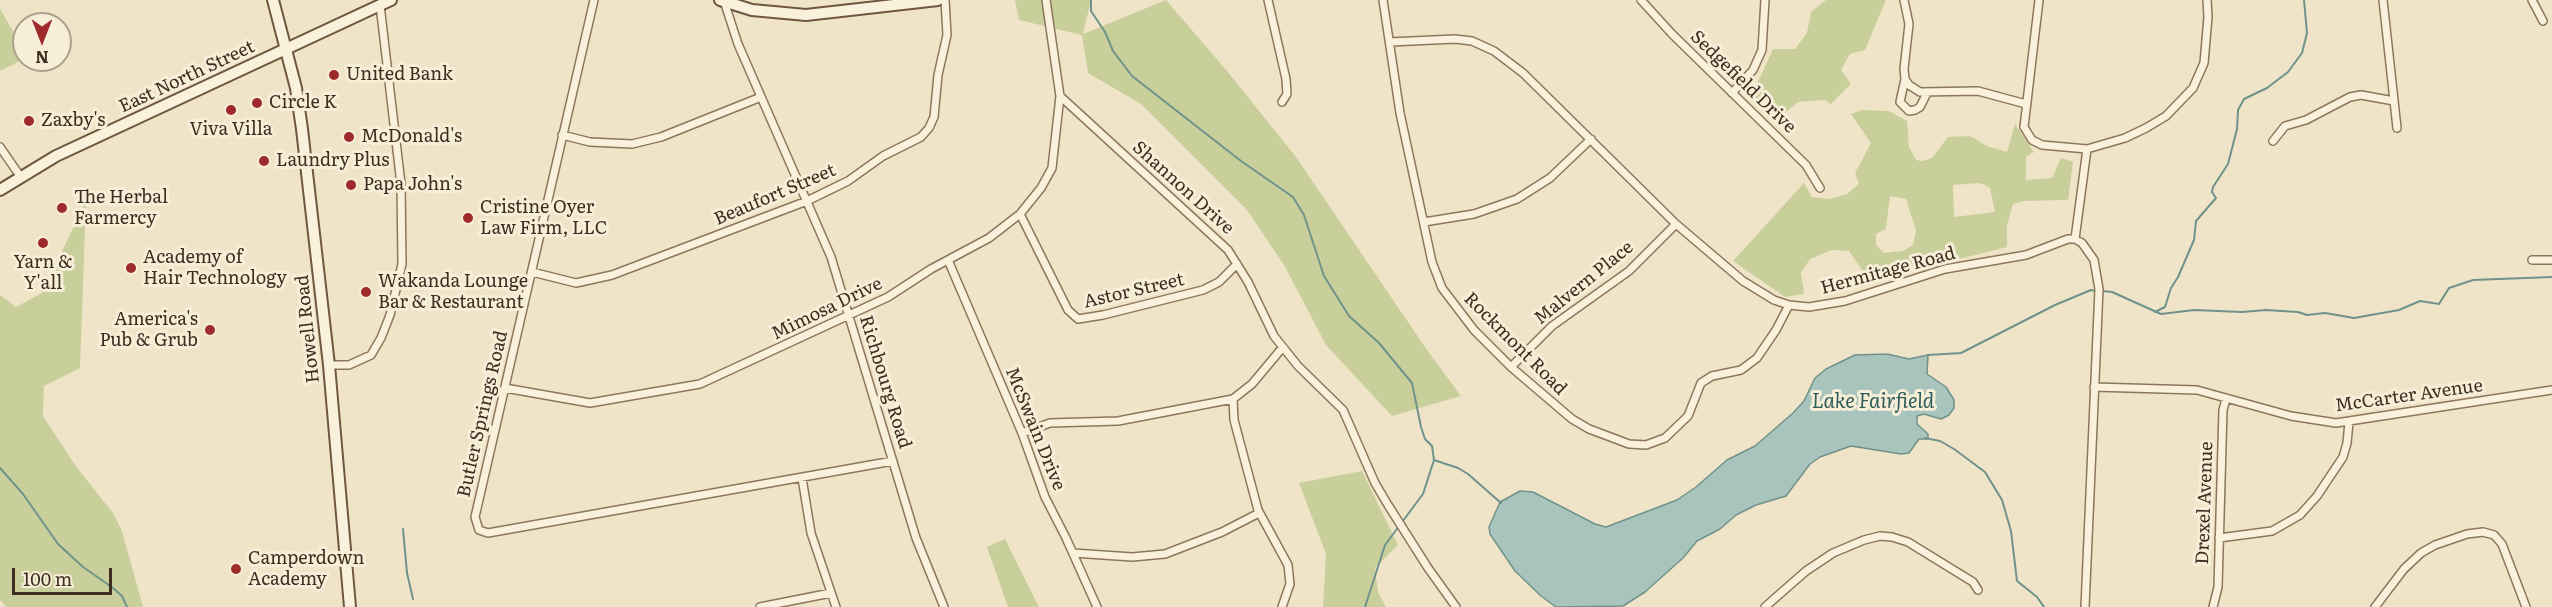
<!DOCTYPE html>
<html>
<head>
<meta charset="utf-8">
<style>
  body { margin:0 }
  #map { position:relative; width:2552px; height:607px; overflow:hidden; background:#f0e4c8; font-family:Literata,serif }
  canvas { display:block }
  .north { position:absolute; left:12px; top:12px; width:60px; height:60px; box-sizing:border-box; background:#f7eed8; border:2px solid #ada18e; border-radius:50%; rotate:180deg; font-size:16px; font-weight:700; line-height:24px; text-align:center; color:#3d2e20 }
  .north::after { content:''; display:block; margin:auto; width:21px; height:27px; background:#9e2a2b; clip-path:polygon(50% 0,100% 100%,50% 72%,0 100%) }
  .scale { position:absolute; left:12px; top:568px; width:100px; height:27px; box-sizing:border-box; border:3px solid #3d2e20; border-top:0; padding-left:8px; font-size:18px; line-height:21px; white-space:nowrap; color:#3d2e20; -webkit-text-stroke:4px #f7eed8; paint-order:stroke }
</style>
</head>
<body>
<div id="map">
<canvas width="2552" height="607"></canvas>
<div class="north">N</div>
<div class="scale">100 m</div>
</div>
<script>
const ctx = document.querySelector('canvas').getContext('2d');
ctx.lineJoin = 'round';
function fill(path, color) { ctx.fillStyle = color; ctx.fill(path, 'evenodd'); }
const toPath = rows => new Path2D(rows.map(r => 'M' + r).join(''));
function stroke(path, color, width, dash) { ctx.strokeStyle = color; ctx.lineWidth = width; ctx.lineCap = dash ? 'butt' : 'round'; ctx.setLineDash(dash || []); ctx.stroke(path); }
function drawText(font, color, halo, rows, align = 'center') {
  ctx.font = font + ' Literata,serif'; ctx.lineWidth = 6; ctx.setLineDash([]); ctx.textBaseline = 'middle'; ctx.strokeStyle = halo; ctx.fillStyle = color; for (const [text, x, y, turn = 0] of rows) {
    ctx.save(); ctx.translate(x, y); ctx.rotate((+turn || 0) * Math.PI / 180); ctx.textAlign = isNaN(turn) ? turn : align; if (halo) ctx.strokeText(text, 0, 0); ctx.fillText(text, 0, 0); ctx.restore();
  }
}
fill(toPath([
  [1015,0,1091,0,1083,34,1166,0,1227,71,1296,157,1427,350,1461,396,1392,416,1326,345,1284,265,1247,210,1141,104,1088,73,1082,35,1019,20],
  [1826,0,1886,0,1865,50,1850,54,1841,70,1851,84,1831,104,1825,100,1798,102,1774,122,1751,97,1773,49,1795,49,1807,33,1811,12],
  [0,9,24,50,24,59,0,71],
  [1862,110,1889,111,1907,121,1909,147,1916,160,1922,161,1932,158,1948,137,1970,136,1987,146,2007,152,2015,124,2034,152,2026,157,2026,180,2052,178,2061,158,2073,162,2068,200,2023,201,2013,204,2007,226,2007,247,1963,258,1920,264,1869,280,1849,251,1832,250,1810,259,1801,273,1804,294,1785,297,1733,261,1804,183,1812,197,1829,199,1847,194,1859,184,1855,173,1871,143,1851,114],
  [1980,183,1990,188,1995,212,1954,217,1953,185],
  [1890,196,1906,199,1916,230,1913,245,1903,251,1884,253,1876,245,1876,234,1886,229],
  [86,201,80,368,44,386,43,416,75,465,113,513,122,531,143,607,6,607,0,600,0,295,16,307,42,293],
  [1362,471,1398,545,1375,568,1378,592,1386,607,1323,607,1326,554,1299,483],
  [1005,539,1039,607,1008,607,987,547]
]), '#c9cf9b');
const water = toPath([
  [1887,354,1909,359,1928,355,1927,374,1946,387,1954,400,1954,408,1949,415,1941,419,1924,414,1917,416,1917,424,1928,434,1928,439,1919,439,1909,453,1901,454,1851,446,1820,457,1810,464,1786,496,1756,505,1736,515,1720,529,1697,541,1683,558,1645,592,1623,606,1556,607,1541,596,1515,571,1490,534,1489,527,1500,502,1520,491,1533,492,1595,524,1606,527,1677,500,1696,487,1727,460,1755,446,1793,413,1804,401,1815,378,1826,369,1855,355,1887,354]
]);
fill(water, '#a9c4bc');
stroke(water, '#6f938a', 1.5);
stroke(toPath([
  [1091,0,1091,11,1105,32,1113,51,1132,76,1241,161,1293,197,1304,215,1324,276,1349,316,1379,343,1412,383,1421,427,1425,439,1432,446,1434,460,1423,494,1385,545,1365,607],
  [2102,291,2112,292,2161,314,2194,310,2242,312,2266,310,2298,312,2307,315,2325,313,2354,318,2399,310,2420,301,2439,304,2449,288,2473,280,2552,277],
  [2155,312,2165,307,2171,288,2178,277,2194,240,2196,221,2216,198,2212,192,2213,187,2228,164,2237,129,2238,110,2244,99,2267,88,2288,72,2302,53,2307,33,2304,0],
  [1928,355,1961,353,2055,305,2091,290,2096,291],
  [1925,438,1940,441,1954,449,1985,472,2002,500,2011,531,2017,581,2037,597,2044,607],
  [1434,460,1458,468,1468,474,1501,503],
  [0,468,23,494,58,544,83,567,113,588,122,596,127,607],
  [403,529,407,573,413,599]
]), '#6f938a', 2);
const minor = toPath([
  [594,0,475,517,479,530,488,533,893,461],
  [1046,0,1060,96,1228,250,1248,282,1274,336,1298,366,1343,410,1375,483,1388,505,1428,568,1456,607],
  [1268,0,1286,79,1287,94,1282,102],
  [1383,0,1400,113,1432,262,1442,288,1474,330,1511,367,1572,419,1589,429,1629,444,1646,445,1665,438,1688,416,1701,383,1712,376,1741,370,1757,358,1776,330,1789,305],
  [1641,0,1672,34,1806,165,1820,188],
  [1904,0,1909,24,1904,69,1905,79,1900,102,1909,111,1915,110,1920,107,1927,93],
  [2039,0,2024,127,2032,140,2042,145,2087,149,2125,138,2146,128,2166,116,2193,88,2204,63,2208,17,2207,0],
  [2383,0,2397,128],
  [2532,0,2543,21],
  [724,1,738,44,831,257,916,538,944,607],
  [1390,42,1455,39,1472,41,1494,51,1523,73,1676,224,1743,281,1774,300,1789,305,1809,307,1845,301,1945,269,2026,255,2068,239,2075,239,2082,243,2094,260,2099,289,2085,607],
  [1905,79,1909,85,1920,92,1978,91,2026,104],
  [1732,93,1753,70,1762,50,1765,0],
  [562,135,590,142,632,144,661,137,761,97],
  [2273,141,2285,126,2306,120,2350,97,2361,95,2394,101],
  [0,147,20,176],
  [1020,214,1068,310,1078,319,1103,315,1203,290,1219,282,1237,264],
  [1424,222,1474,214,1517,199,1550,178,1591,139],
  [2075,239,2087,149],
  [948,260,1022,433,1045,497,1066,538,1097,607],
  [2532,260,2552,260],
  [532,272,576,283,612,275,807,201,848,181,883,156,921,137,929,128,934,117,938,75,947,35,945,0],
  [329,365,349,365,371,355,381,338,390,315,402,264,401,184,380,5],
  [1511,367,1552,326,1629,271,1676,224],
  [2094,387,2197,390,2291,416,2336,423,2552,390],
  [505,388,590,403,700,384,888,297,931,269,989,238,1020,214,1041,188,1052,168,1060,96],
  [1233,399,1234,420,1258,510,1288,565,1290,584,1282,607],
  [1022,433,1050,423,1118,421,1233,399,1252,384,1283,347],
  [802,478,811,533,836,607],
  [2219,538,2272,531,2300,515,2317,496,2343,457,2347,443,2349,422],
  [1073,553,1132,557,1165,554,1222,532,1259,513],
  [760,607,831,593],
  [1765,607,1806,571,1833,553,1864,540,1880,536,1892,537,1908,542,1973,582,1978,590],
  [2213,607,2218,587,2223,410,2226,399],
  [2375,607,2404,569,2421,553,2435,545,2467,534,2483,532,2494,535,2502,544,2526,607]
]);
const secondary = toPath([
  [273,0,296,88,302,129,329,365,350,607],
  [720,0,752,10,806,15,938,0],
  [0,190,56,156,391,0]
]);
stroke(minor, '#8d765c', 10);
stroke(secondary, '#6f573f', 14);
stroke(minor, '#faf1dc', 7);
stroke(secondary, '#faf1dc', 10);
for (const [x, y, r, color] of [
  [334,75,6,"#9e2a2b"],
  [257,103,6,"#9e2a2b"],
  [231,110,6,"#9e2a2b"],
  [29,121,6,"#9e2a2b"],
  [349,137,6,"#9e2a2b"],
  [264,161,6,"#9e2a2b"],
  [351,185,6,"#9e2a2b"],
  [62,208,6,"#9e2a2b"],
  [468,218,6,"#9e2a2b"],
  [43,243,6,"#9e2a2b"],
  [131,268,6,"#9e2a2b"],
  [366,292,6,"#9e2a2b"],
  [210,330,6,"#9e2a2b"],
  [236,569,6,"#9e2a2b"]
]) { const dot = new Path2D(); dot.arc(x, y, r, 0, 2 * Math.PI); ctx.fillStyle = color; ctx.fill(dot); stroke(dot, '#f7eed8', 2); }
drawText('18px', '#3d2e20', '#f7eed8', [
  ["United Bank",346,75],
  ["Circle K",269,103],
  ["Zaxby's",41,121],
  ["Viva Villa",231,130,"center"],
  ["McDonald's",361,137],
  ["Laundry Plus",276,161],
  ["Papa John's",363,185],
  ["The Herbal",74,198],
  ["Farmercy",74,219],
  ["Cristine Oyer",480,208],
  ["Law Firm, LLC",480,229],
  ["Academy of",143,258],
  ["Hair Technology",143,279],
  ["Yarn &",43,263,"center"],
  ["Y'all",43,284,"center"],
  ["Wakanda Lounge",378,282],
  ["Bar & Restaurant",378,303],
  ["America's",198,320,"right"],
  ["Pub & Grub",198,341,"right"],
  ["Camperdown",248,559],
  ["Academy",248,580]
], 'left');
drawText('18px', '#3d2e20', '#f7eed8', [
  ["East North Street",187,77,-25],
  ["Sedgefield Drive",1743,82,44],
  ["Shannon Drive",1183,188,42],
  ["Beaufort Street",775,195,-23],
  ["Hermitage Road",1888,271,-15],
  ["Malvern Place",1584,283,-39],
  ["Astor Street",1134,291,-13],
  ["Mimosa Drive",827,309,-26],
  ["Howell Road",308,329,-96],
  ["Rockmont Road",1515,344,45],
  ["Richbourg Road",885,382,73],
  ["McCarter Avenue",2409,396,-8],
  ["Butler Springs Road",483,414,-77],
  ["McSwain Drive",1035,429,68],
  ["Drexel Avenue",2205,503,-88]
]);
drawText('italic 20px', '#2f5d5a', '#f7eed8', [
  ["Lake Fairfield",1873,402]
]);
</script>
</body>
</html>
